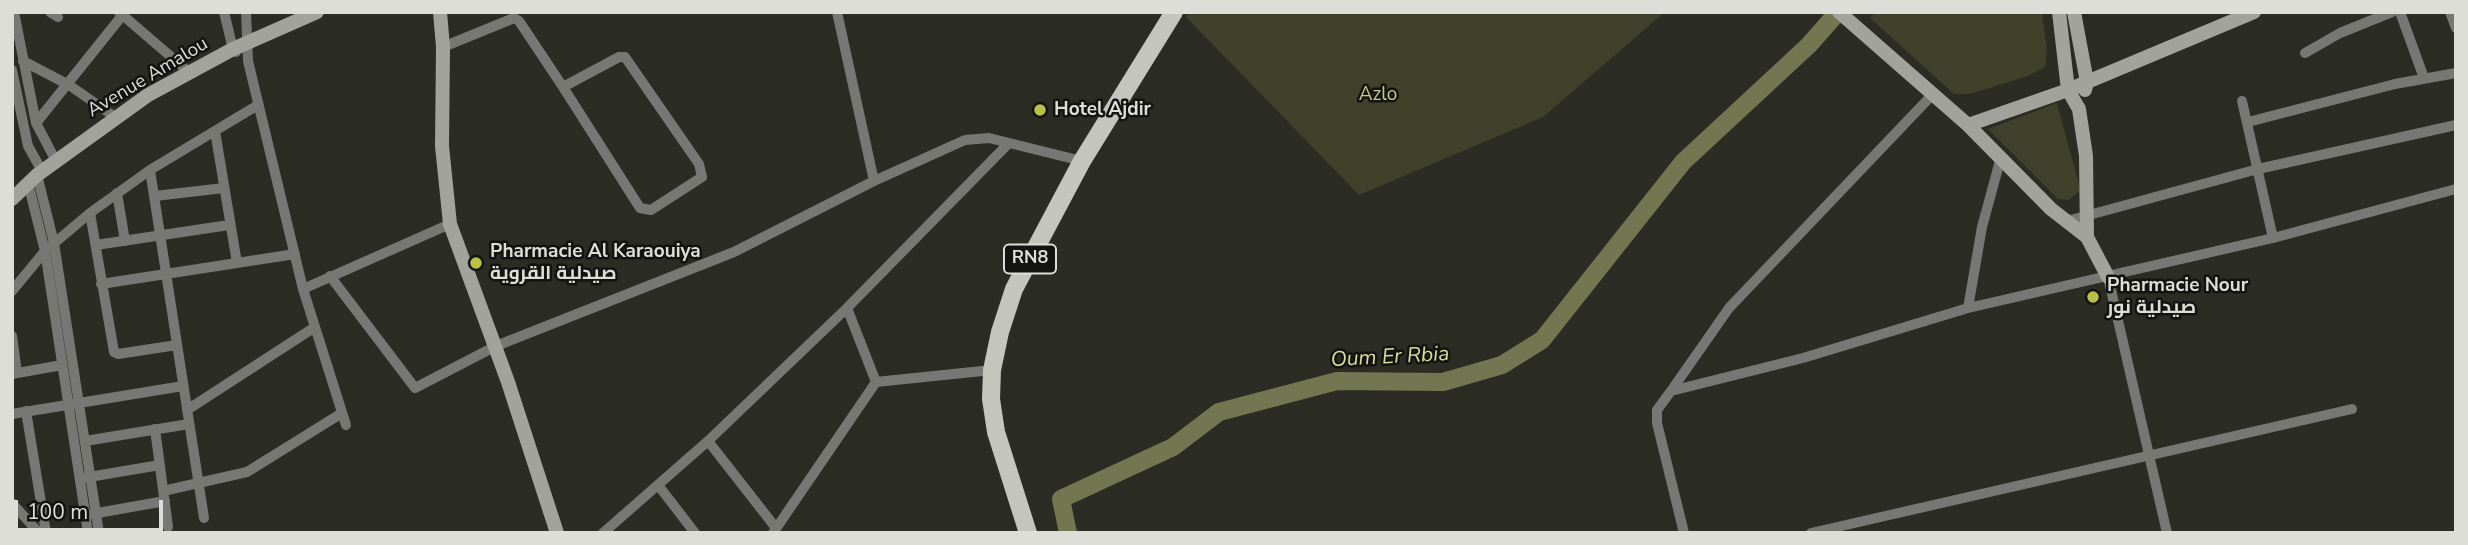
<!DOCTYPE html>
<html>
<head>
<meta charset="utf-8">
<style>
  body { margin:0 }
  #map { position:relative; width:2468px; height:545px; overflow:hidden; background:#2b2c24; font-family:"Nunito Sans",sans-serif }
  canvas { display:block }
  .frame { position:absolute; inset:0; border:14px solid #deded9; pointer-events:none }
  .scale { position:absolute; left:14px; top:500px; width:149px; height:32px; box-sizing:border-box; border:4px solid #deded9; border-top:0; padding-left:9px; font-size:21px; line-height:24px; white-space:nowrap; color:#deded9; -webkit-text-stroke:5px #131411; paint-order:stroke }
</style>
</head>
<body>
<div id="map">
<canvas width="2468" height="545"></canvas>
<div class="frame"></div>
<div class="scale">100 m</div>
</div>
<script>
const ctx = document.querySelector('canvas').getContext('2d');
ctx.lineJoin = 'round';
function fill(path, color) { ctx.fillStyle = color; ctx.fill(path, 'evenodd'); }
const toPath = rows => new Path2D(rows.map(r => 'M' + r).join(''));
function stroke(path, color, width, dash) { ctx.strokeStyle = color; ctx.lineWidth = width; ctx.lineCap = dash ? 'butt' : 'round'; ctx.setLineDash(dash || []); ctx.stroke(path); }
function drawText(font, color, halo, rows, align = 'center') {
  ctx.font = font + ' "Nunito Sans",Cairo,sans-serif'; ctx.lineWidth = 5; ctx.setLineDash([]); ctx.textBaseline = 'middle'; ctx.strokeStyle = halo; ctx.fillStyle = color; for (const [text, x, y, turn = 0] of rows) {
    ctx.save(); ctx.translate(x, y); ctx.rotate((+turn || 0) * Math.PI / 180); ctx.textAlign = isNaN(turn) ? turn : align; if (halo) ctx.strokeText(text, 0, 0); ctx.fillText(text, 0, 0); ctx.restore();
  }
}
fill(toPath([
  [1189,12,1665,12,1543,117,1359,195,1186,17],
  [1875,12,2042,12,2047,50,2045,67,2028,76,1970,94,1954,94,1870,18],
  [2057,103,2079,185,2079,192,2068,200,2058,199,1988,129]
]), '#3f412b');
stroke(toPath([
  [1068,533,1061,499,1173,447,1219,412,1337,381,1443,382,1502,365,1542,340,1683,162,1809,45,1838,12]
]), '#737751', 18);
stroke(toPath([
  [14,12,36,123,56,161],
  [50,12,58,17],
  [119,12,190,73],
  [224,12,233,49,236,52],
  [246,12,248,61,303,289,346,425],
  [837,12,874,181],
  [2400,12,2424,78],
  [2450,12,2456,28],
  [443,47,514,18,519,21,563,87,640,208,651,210,702,177,699,164,625,57,619,57,563,87],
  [2305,53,2340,33,2392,12],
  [23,61,69,85,115,117],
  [12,70,28,146,42,171],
  [2242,101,2273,238],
  [2248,122,2395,84,2456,73],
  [36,123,125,12],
  [215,131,237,263],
  [150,170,204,518],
  [37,175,54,243,99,533],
  [28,183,45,251,88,533],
  [117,193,125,241],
  [155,196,224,188],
  [90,213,114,352,118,354,177,345],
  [2067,221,2258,169,2456,125],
  [96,245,229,225],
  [330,276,415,388,496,346,734,252,874,181,965,140,989,138,1082,161],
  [2108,277,2167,533],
  [101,284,295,254],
  [303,289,450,224],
  [12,291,45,251,90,213,150,170,258,105],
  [847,308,876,382,992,370],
  [1968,308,1982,227,2001,157],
  [12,336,17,373],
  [12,374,62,365],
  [1671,391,1729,308,1933,94],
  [187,410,315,327],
  [26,411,46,533],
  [12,414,183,386],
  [155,429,168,527],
  [85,441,189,424],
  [708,441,776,528],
  [83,478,160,465],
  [658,485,695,533],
  [163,491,247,472,342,413],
  [12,503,39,533],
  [92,514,165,501],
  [603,533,708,441,847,308,1008,144],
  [773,533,876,382],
  [1684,533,1657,423,1657,410,1671,391,1803,358,1968,308,2273,238,2456,189],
  [1811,533,2352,409]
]), '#777874', 10);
stroke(toPath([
  [440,12,443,47,442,146,450,224,508,382,557,533],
  [1839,12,1968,125,2051,209,2087,237,2108,277],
  [2059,12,2068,90,2079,109,2086,156,2087,237],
  [2074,12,2087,82,2085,90],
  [1968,125,2068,90,2254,12],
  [12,199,37,175,148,95,233,49,317,12]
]), '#a2a39d', 14);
stroke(toPath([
  [1028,533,996,432,991,399,992,370,1000,332,1014,289,1082,161,1174,12]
]), '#c4c5bd', 18);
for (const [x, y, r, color] of [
  [1040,110,7,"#b9c046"],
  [476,263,7,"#b9c046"],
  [2093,297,7,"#b9c046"]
]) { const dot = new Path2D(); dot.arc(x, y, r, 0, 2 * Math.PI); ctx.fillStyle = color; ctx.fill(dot); stroke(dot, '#131411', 2.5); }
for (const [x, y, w] of [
  [1030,259,52]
]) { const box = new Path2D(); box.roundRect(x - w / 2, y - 14.5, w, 29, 5); ctx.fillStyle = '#131411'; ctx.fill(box); stroke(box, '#deded9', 2); }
drawText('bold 18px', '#deded9', null, [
  ["RN8",1030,259]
]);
drawText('19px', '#deded9', '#131411', [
  ["Avenue Amalou",148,78,-31]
]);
drawText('19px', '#c5cb8a', '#131411', [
  ["Azlo",1378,95]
]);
drawText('bold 19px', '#deded9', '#131411', [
  ["Hotel Ajdir",1054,110],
  ["Pharmacie Al Karaouiya",490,252],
  ["صيدلية القروية",490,274],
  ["Pharmacie Nour",2107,286],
  ["صيدلية نور",2107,308]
], 'left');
drawText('italic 21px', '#d7de9c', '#131411', [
  ["Oum Er Rbia",1390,358,-3]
]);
</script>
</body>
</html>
